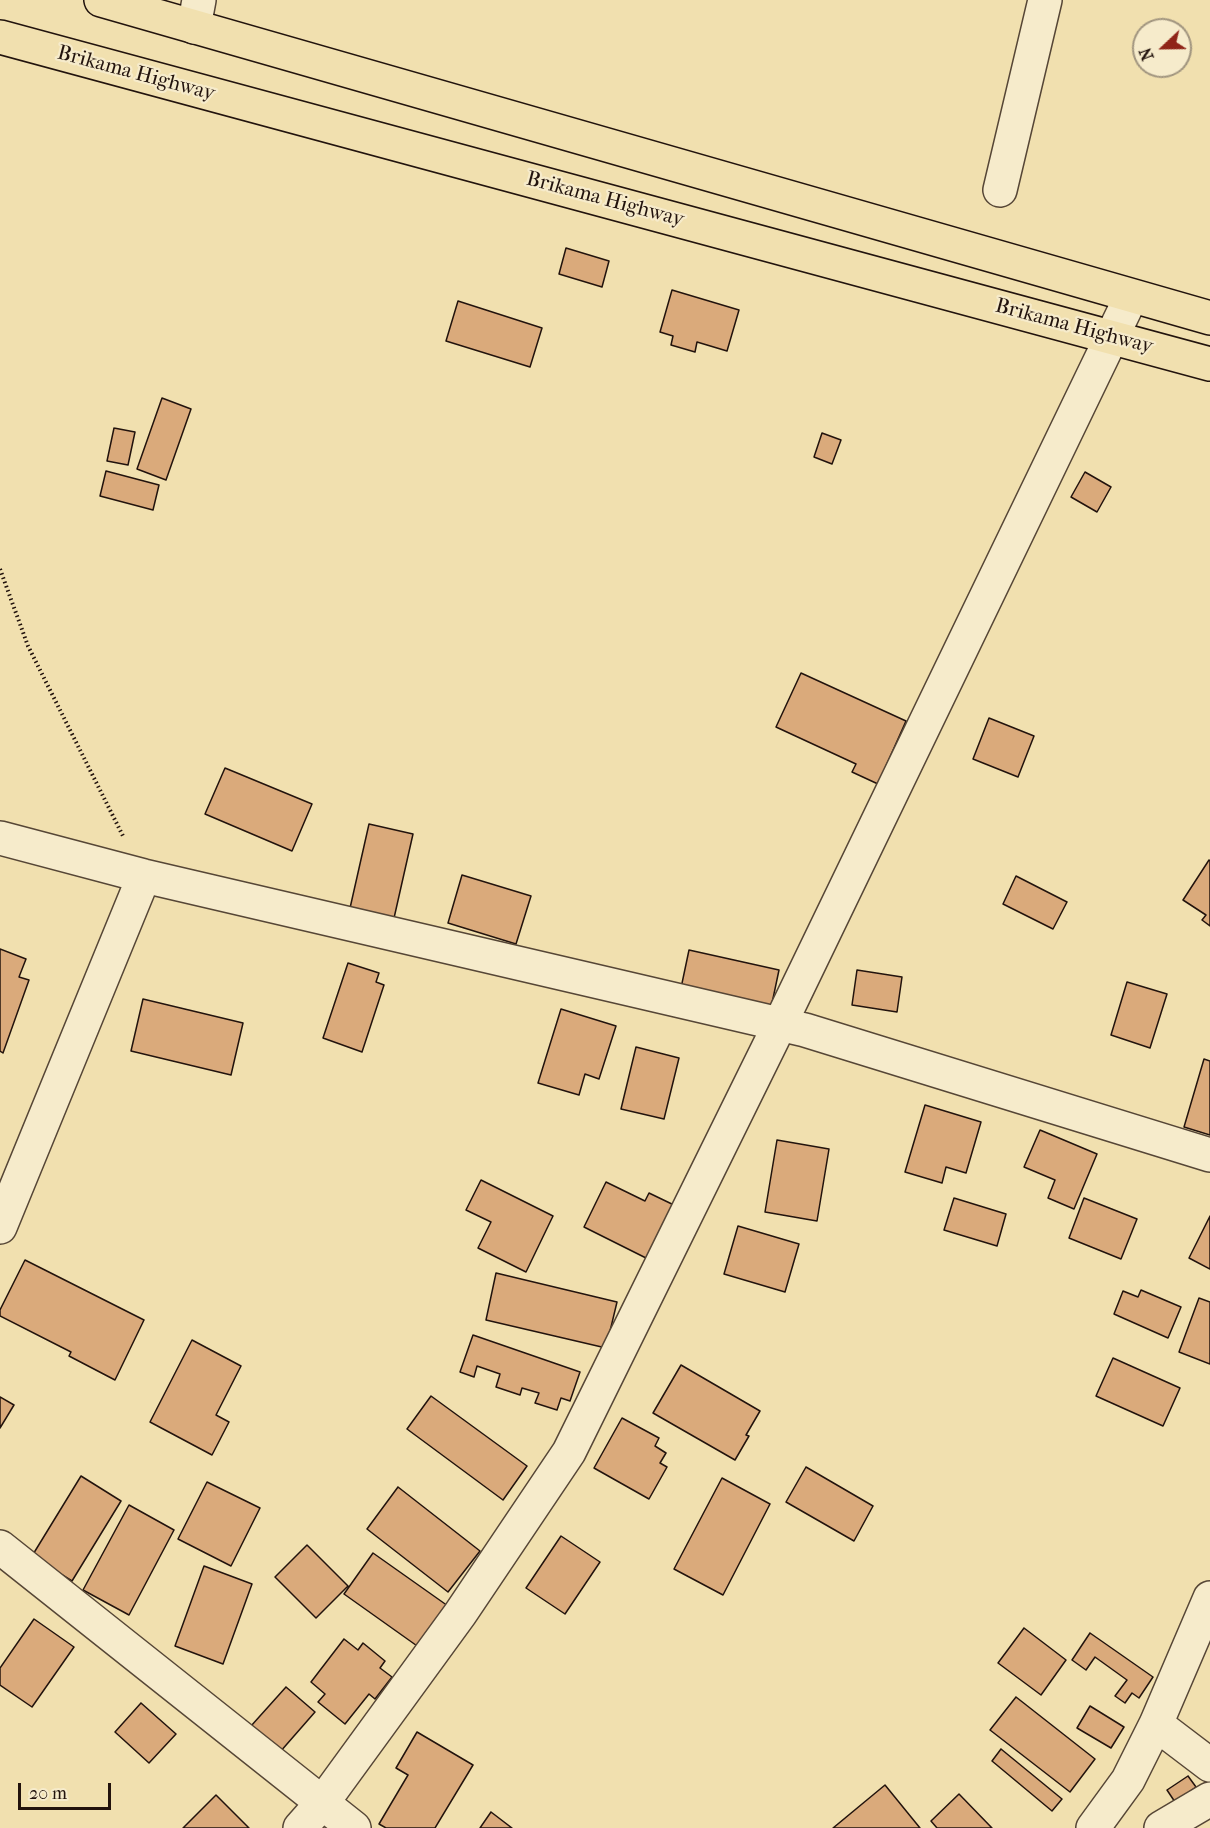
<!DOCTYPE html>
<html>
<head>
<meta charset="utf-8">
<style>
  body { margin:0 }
  #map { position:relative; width:1210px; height:1828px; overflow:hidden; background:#f1e0af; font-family:"IM FELL French Canon",serif }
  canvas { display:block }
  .north { position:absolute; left:1132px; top:18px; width:60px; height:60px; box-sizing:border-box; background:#f6ebcb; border:2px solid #a1957f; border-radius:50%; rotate:248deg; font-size:16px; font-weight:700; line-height:24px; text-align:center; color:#22130d }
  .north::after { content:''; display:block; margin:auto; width:21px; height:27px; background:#8f2418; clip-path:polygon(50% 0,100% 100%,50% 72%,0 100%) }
  .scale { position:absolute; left:18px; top:1783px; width:93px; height:27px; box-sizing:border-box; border:3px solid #22130d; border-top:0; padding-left:8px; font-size:18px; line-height:21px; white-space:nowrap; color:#22130d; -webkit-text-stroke:4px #f6ebcb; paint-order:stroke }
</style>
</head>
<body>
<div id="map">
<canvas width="1210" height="1828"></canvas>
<div class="north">N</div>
<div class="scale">20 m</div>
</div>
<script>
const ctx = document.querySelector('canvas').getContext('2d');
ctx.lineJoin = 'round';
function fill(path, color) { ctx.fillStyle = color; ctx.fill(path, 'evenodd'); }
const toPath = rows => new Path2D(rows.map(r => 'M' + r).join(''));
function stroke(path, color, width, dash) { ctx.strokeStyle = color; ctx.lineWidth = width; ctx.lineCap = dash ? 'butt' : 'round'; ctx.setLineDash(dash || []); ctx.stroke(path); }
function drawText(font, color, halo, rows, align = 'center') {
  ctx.font = font + ' "IM FELL French Canon",serif'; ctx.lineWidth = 4.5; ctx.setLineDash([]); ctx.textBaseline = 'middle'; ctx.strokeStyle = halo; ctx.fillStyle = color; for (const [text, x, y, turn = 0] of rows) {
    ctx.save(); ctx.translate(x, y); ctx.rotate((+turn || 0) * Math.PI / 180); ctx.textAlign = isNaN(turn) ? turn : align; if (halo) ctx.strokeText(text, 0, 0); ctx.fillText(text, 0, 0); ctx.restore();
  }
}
const building = toPath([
  [566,248,609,261,602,287,559,274,566,248],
  [672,290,739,310,727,351,697,342,695,352,671,345,673,336,660,332,672,290],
  [458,301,542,328,530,367,446,341,458,301],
  [162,398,191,409,166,480,137,469,162,398],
  [114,428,135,432,128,465,107,461,114,428],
  [822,433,841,440,832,464,814,457,822,433],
  [106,471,159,485,153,510,100,496,106,471],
  [1085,472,1111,487,1097,512,1071,497,1085,472],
  [801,673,906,721,878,784,852,772,856,764,776,727,801,673],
  [989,718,1034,736,1018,777,973,759,989,718],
  [225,768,312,804,292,851,205,814,225,768],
  [369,824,413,834,392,927,348,917,369,824],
  [1209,860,1210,861,1210,926,1202,920,1206,915,1183,900,1209,860],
  [462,875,531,896,516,944,448,923,462,875],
  [1016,876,1067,902,1053,929,1003,904,1016,876],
  [0,949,26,959,19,977,29,980,3,1053,0,1051,0,949],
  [689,950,779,970,771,1008,681,988,689,950],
  [348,963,379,973,376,982,384,985,362,1052,323,1038,348,963],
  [857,970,902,977,897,1012,852,1005,857,970],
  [1127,982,1167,994,1150,1048,1111,1035,1127,982],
  [143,999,243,1023,231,1075,131,1051,143,999],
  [561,1009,616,1026,599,1079,585,1074,579,1095,538,1083,561,1009],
  [636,1047,679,1058,664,1119,621,1109,636,1047],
  [1204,1059,1210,1061,1210,1135,1184,1127,1204,1059],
  [925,1105,981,1122,966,1173,946,1167,942,1183,905,1172,925,1105],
  [1040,1130,1097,1154,1074,1209,1048,1198,1055,1180,1024,1167,1040,1130],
  [777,1140,829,1149,817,1221,765,1212,777,1140],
  [481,1180,553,1216,526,1272,478,1248,491,1222,466,1210,481,1180],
  [606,1182,645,1201,649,1193,676,1206,650,1260,584,1227,606,1182],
  [954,1198,1006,1214,997,1246,944,1230,954,1198],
  [1084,1198,1137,1219,1121,1259,1069,1238,1084,1198],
  [1210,1216,1210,1269,1189,1258,1210,1216],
  [738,1226,799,1244,785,1292,724,1274,738,1226],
  [25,1260,144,1320,115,1380,69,1356,71,1352,0,1316,0,1310,25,1260],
  [496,1273,617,1302,606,1348,486,1320,496,1273],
  [1141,1290,1181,1307,1168,1338,1114,1314,1123,1291,1138,1297,1141,1290],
  [1199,1298,1210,1302,1210,1364,1179,1352,1199,1298],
  [473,1335,580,1372,570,1401,561,1398,557,1410,535,1403,539,1393,522,1388,520,1395,496,1387,500,1374,477,1366,474,1377,460,1372,473,1335],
  [192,1340,241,1366,216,1415,229,1422,212,1455,150,1422,192,1340],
  [1113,1358,1180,1388,1163,1426,1096,1396,1113,1358],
  [681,1365,760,1411,746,1435,749,1436,735,1460,653,1413,681,1365],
  [431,1396,527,1466,503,1500,407,1429,431,1396],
  [0,1397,14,1405,0,1428,0,1397],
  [622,1418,659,1438,655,1446,666,1453,660,1463,667,1467,649,1499,594,1468,622,1418],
  [806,1467,873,1506,854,1541,786,1502,806,1467],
  [81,1476,121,1501,72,1581,32,1556,81,1476],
  [722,1478,770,1504,723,1595,674,1569,722,1478],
  [207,1482,260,1508,231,1566,178,1539,207,1482],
  [398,1487,480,1551,448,1592,367,1529,398,1487],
  [129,1505,174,1530,129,1615,83,1590,129,1505],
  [561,1536,600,1562,565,1614,526,1588,561,1536],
  [307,1545,348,1586,316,1618,275,1577,307,1545],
  [373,1553,448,1606,420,1648,344,1594,373,1553],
  [204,1566,252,1584,223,1664,175,1646,204,1566],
  [34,1619,74,1647,32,1707,0,1685,0,1668,34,1619],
  [1024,1628,1066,1660,1041,1695,998,1663,1024,1628],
  [1090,1633,1153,1677,1139,1698,1132,1693,1125,1703,1115,1696,1127,1680,1095,1657,1086,1670,1072,1660,1090,1633],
  [344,1639,358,1650,363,1643,385,1661,380,1668,392,1677,375,1699,369,1694,345,1724,318,1702,325,1694,311,1682,344,1639],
  [286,1687,315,1712,280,1752,251,1726,286,1687],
  [1016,1697,1095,1759,1070,1792,990,1730,1016,1697],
  [141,1703,176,1734,149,1763,115,1732,141,1703],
  [1090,1706,1124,1727,1111,1748,1077,1728,1090,1706],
  [417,1732,473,1765,435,1828,386,1828,379,1824,408,1775,396,1768,417,1732],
  [1001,1749,1062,1799,1052,1811,992,1761,1001,1749],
  [1188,1776,1196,1787,1175,1802,1167,1790,1188,1776],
  [885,1785,920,1828,833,1828,885,1785],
  [959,1794,992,1828,937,1828,931,1821,959,1794],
  [216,1795,249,1828,183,1828,216,1795],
  [491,1812,512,1828,480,1828,491,1812]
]);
fill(building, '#daaa7b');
stroke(building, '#22130d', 1.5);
const minor = toPath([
  [194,27,199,0],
  [1000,190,1045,0],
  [0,838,144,876,805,1030,1210,1155],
  [0,1227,144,876],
  [0,1547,354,1828],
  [1156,1724,1210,1765],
  [300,1828,323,1802,460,1614,569,1452,780,1024,1131,297],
  [1093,1828,1128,1780,1156,1724,1210,1598],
  [1161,1828,1210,1799]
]);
const highway = toPath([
  [101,0,1210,318],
  [0,37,1210,364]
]);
stroke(minor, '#564636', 36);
stroke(highway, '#22130d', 36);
stroke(toPath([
  [0,569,28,646,124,838]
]), '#22130d', 4, [1.5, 3]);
stroke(minor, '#f6ebcb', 33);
stroke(highway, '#f1e0af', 33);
drawText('21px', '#22130d', '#f6ebcb', [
  ["Brikama Highway",136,74,15],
  ["Brikama Highway",605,200,15],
  ["Brikama Highway",1074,327,15]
]);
</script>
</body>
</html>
